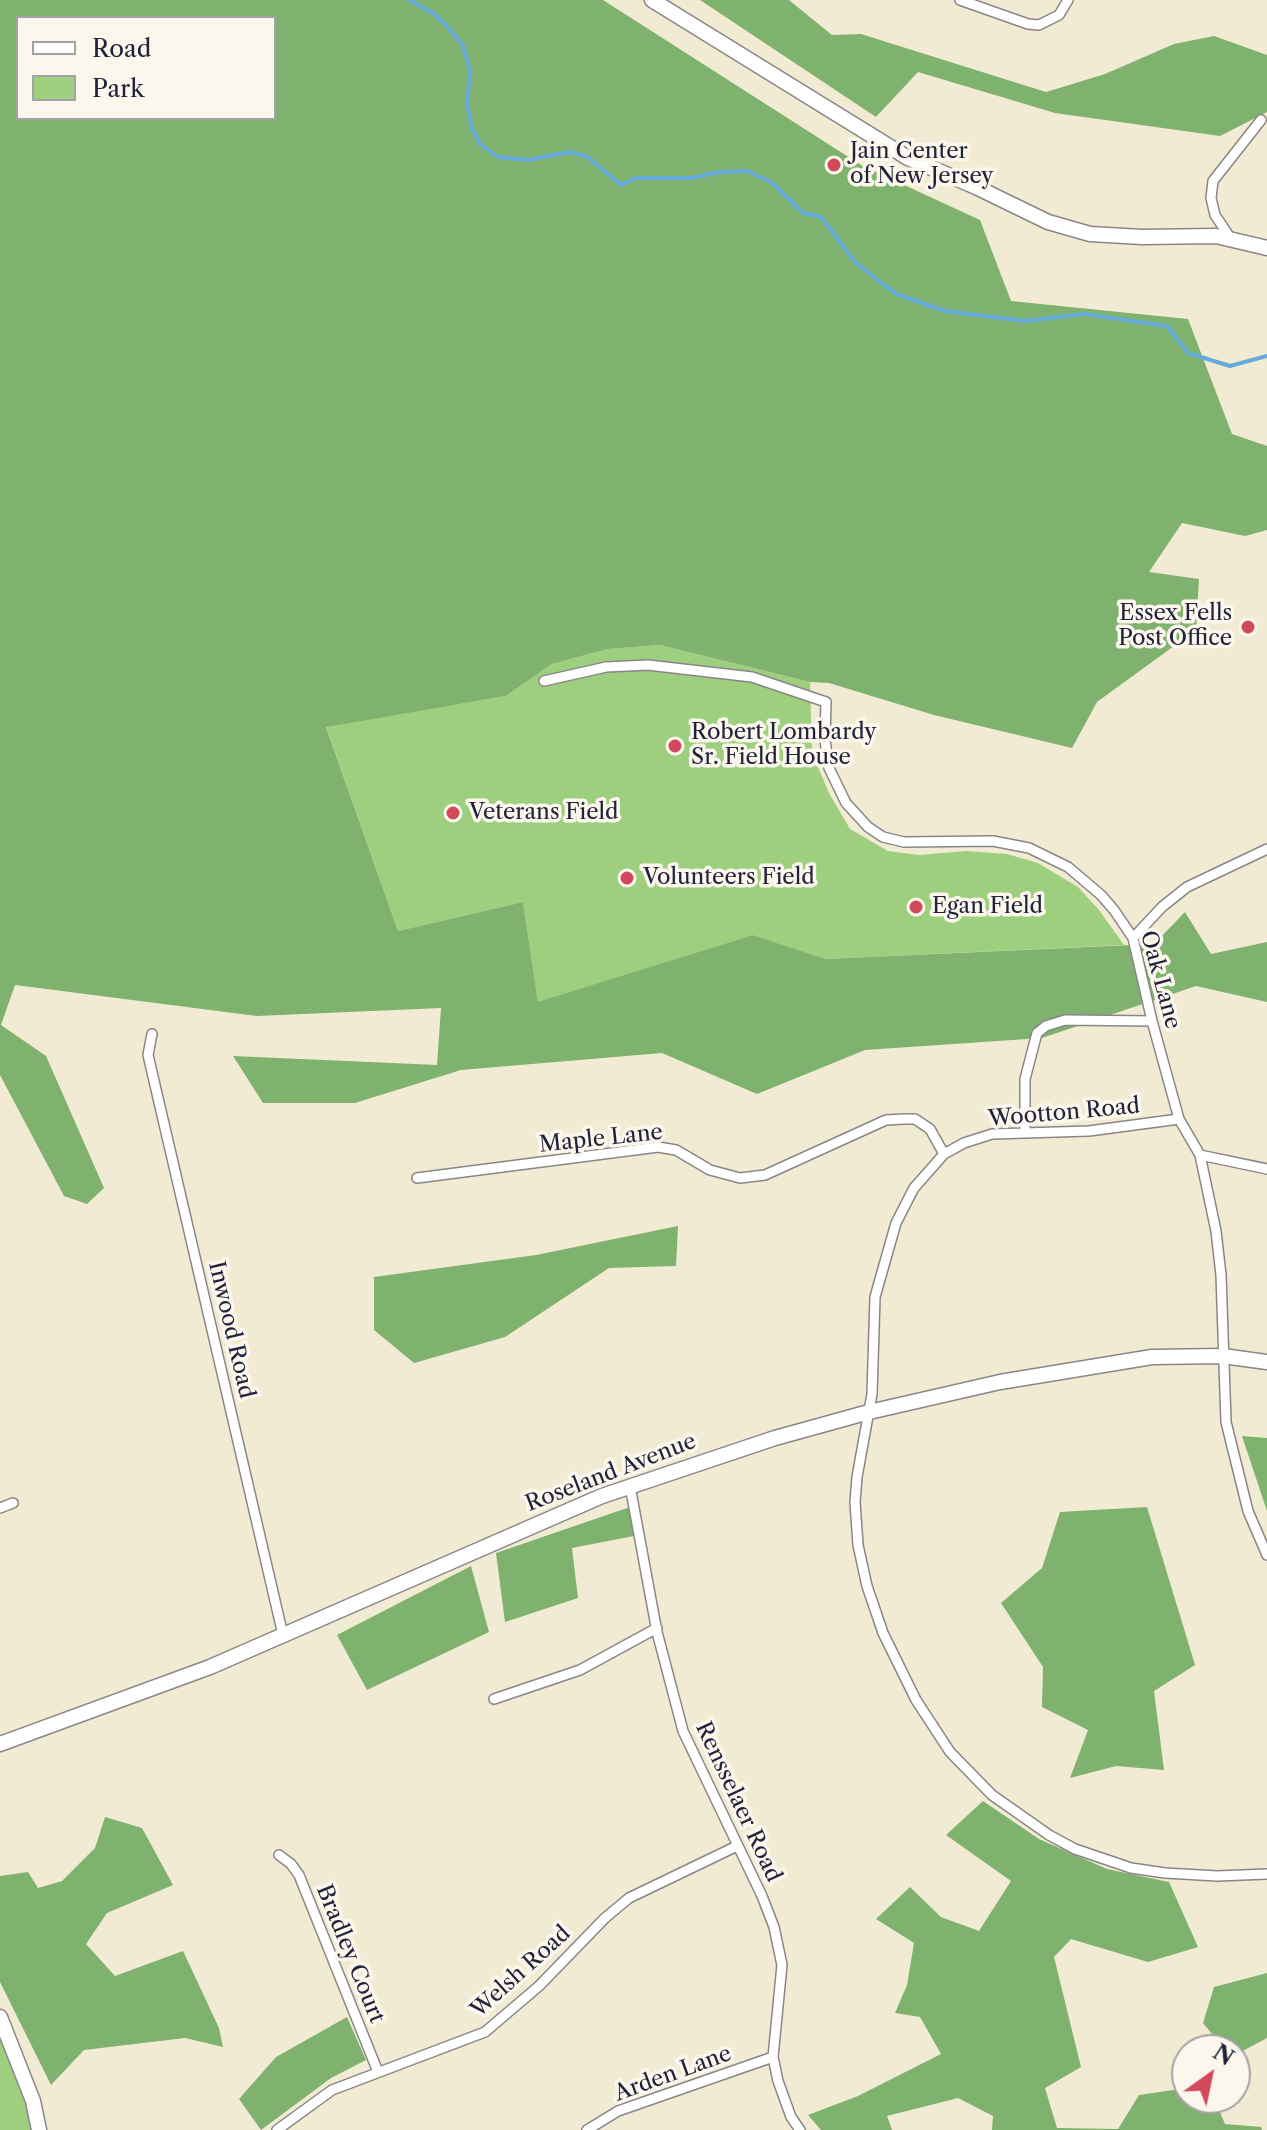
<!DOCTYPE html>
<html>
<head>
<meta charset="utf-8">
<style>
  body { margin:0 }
  #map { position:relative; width:1267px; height:2130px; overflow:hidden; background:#f2ebd3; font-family:"Libre Caslon Text",serif }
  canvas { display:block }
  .legend { position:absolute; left:16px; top:16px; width:260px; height:104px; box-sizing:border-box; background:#fbf7ec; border:2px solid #a4a2a5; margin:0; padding:10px 14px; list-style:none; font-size:24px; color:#22223b }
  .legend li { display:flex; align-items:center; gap:16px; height:40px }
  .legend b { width:40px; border:2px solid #a4a2a5 }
  .north { position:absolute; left:1171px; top:2034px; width:80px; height:80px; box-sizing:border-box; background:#fbf7ec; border:2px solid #a4a2a5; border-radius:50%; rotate:33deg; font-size:22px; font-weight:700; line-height:32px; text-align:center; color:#22223b }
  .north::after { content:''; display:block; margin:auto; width:28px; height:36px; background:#d1495b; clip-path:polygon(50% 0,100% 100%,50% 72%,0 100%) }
</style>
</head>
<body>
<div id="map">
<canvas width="1267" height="2130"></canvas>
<ul class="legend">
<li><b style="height:10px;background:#fff"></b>Road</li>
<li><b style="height:22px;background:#9ecf7f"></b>Park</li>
</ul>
<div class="north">N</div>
</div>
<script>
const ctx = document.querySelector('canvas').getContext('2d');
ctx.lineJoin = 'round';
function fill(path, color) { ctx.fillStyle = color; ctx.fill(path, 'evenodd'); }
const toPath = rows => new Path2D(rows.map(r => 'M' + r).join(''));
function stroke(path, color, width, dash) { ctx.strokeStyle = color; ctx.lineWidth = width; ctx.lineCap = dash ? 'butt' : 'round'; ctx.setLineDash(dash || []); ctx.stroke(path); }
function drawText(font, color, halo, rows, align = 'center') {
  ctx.font = font + ' "Libre Caslon Text",serif'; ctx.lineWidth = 7; ctx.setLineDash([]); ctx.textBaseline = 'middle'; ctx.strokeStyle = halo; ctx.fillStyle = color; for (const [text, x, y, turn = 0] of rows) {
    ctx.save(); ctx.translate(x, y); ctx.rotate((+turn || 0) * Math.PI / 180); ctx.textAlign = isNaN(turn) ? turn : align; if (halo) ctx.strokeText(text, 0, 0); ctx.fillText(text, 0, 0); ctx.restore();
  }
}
fill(toPath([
  [660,645,810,682,812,753,829,793,850,829,888,851,919,855,966,851,1007,854,1038,863,1078,887,1099,910,1124,945,826,959,753,935,538,1003,523,902,398,931,326,726,506,696,552,664,608,649],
  [0,2028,14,2057,34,2130,0,2130]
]), '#9ecf7f');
fill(toPath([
  [0,0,603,0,861,165,980,220,1011,301,1188,319,1232,434,1267,446,1267,530,1245,536,1182,523,1149,572,1199,579,1196,630,1097,702,1072,748,934,715,829,683,810,682,660,645,608,649,552,664,506,696,326,727,398,931,523,902,538,1002,753,935,826,959,1154,944,1185,912,1211,954,1267,942,1267,1002,1196,986,1042,1038,865,1050,757,1094,662,1053,461,1070,355,1103,263,1103,233,1056,437,1065,441,1008,257,1016,15,985,1,1025,46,1056,104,1188,87,1204,64,1196,0,1075],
  [18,18,274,18,274,118,18,118],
  [700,0,789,0,832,35,861,34,1046,92,1105,74,1174,44,1214,36,1267,55,1267,112,1220,136,1055,113,918,72,876,117],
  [678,1226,676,1266,609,1268,505,1337,414,1363,374,1330,374,1277,536,1255],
  [1242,1436,1267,1438,1267,1511],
  [630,1507,634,1536,572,1548,578,1598,505,1622,496,1553],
  [1147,1507,1195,1665,1154,1691,1164,1770,1116,1766,1070,1778,1088,1730,1042,1707,1043,1667,1001,1603,1042,1568,1060,1512],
  [471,1566,489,1632,367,1690,337,1635],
  [983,1801,1039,1839,1107,1869,1169,1882,1198,1947,1148,1962,1071,1939,1054,1957,1081,2067,1045,2088,1057,2128,1118,2129,1139,2095,1187,2088,1187,2098,1214,2098,1225,2124,1261,2127,1262,2130,992,2130,993,2116,958,2098,887,2116,892,2130,821,2130,808,2115,858,2096,941,2054,920,2017,895,2013,907,1985,914,1943,876,1919,910,1887,941,1917,979,1931,1011,1881,946,1835],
  [105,1817,142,1828,173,1885,107,1913,86,1944,115,1976,183,1951,219,2028,223,2047,185,2038,84,2050,51,2085,0,1982,0,1876,28,1872,38,1888,62,1881,95,1848],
  [1267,1973,1267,2038,1235,2055,1235,2050,1225,2050,1203,2023,1214,1987],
  [347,2017,366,2060,331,2078,261,2130,239,2099,276,2057]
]), '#7eb26e');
stroke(toPath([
  [409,0,433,13,447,26,463,46,470,71,467,104,472,129,480,144,498,157,529,160,569,152,586,156,621,185,636,178,692,178,720,172,747,171,771,182,803,213,821,217,855,262,896,294,945,311,1025,321,1084,314,1167,326,1188,353,1230,366,1267,356]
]), '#66aadb', 4);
const street = toPath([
  [960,0,1028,24,1039,25,1059,15,1068,0],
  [1231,239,1215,215,1211,198,1213,181,1261,120],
  [544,681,606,667,648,665,752,677,826,702,825,740,829,768,846,803,868,827,883,837,904,842,993,841,1029,848,1068,867,1101,895,1114,910,1133,938,1152,1021,1179,1119,1200,1155,1216,1231,1221,1275,1226,1422,1248,1511,1267,1555],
  [1133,938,1162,907,1187,887,1267,849],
  [152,1034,148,1055,283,1635],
  [1179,1119,1089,1131,992,1134,964,1143,944,1154,914,1188,896,1223,875,1297,872,1394,857,1477,855,1502,858,1545,867,1586,883,1633,916,1700,950,1752,992,1795,1049,1835,1075,1849,1131,1868,1165,1873,1217,1876,1267,1874],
  [1025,1132,1025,1079,1037,1033,1046,1026,1065,1020,1152,1021],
  [1200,1155,1267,1169],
  [417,1178,658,1147,676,1150,710,1170,740,1178,765,1175,886,1120,904,1119,915,1119,930,1129,944,1154],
  [630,1486,657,1632,683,1731,762,1896,774,1927,782,1965,773,2057,778,2081,791,2117,800,2130],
  [0,1508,13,1503],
  [494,1699,580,1670,657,1628],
  [279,1855,291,1864,299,1875,378,2072],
  [277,2130,332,2090,485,2032,539,1986,605,1918,629,1898,737,1846],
  [587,2130,618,2111,773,2057]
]);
const secondary = toPath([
  [652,0,908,158,976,187,1048,222,1090,234,1142,237,1216,236,1267,248],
  [0,2017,33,2101,39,2130]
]);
const primary = toPath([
  [0,1744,210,1667,602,1496,775,1438,869,1412,1000,1382,1152,1357,1223,1356,1267,1362]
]);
stroke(street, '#8a8687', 12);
stroke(secondary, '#8a8687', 17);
stroke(primary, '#8a8687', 17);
stroke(street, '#fff', 9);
stroke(secondary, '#fff', 14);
stroke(primary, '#fff', 14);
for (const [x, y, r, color] of [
  [834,165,8,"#d1495b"],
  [1248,627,8,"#d1495b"],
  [675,746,8,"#d1495b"],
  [453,813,8,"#d1495b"],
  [627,878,8,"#d1495b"],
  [916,907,8,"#d1495b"]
]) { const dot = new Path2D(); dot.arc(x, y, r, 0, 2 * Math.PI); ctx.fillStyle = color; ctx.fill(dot); stroke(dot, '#fbf7ec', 3); }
drawText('22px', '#22223b', '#fbf7ec', [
  ["Jain Center",850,152],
  ["of New Jersey",850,177],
  ["Essex Fells",1232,614,"right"],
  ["Post Office",1232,639,"right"],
  ["Robert Lombardy",691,733],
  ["Sr. Field House",691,758],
  ["Veterans Field",469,813],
  ["Volunteers Field",643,878],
  ["Egan Field",932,907]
], 'left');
drawText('22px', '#22223b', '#fbf7ec', [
  ["Oak Lane",1160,980,75],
  ["Wootton Road",1064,1113,-5],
  ["Maple Lane",601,1139,-6],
  ["Inwood Road",231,1330,77],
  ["Roseland Avenue",611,1473,-21],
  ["Rensselaer Road",738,1802,65],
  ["Bradley Court",350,1954,68],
  ["Welsh Road",521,1972,-42],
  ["Arden Lane",673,2074,-20]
]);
</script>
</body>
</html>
